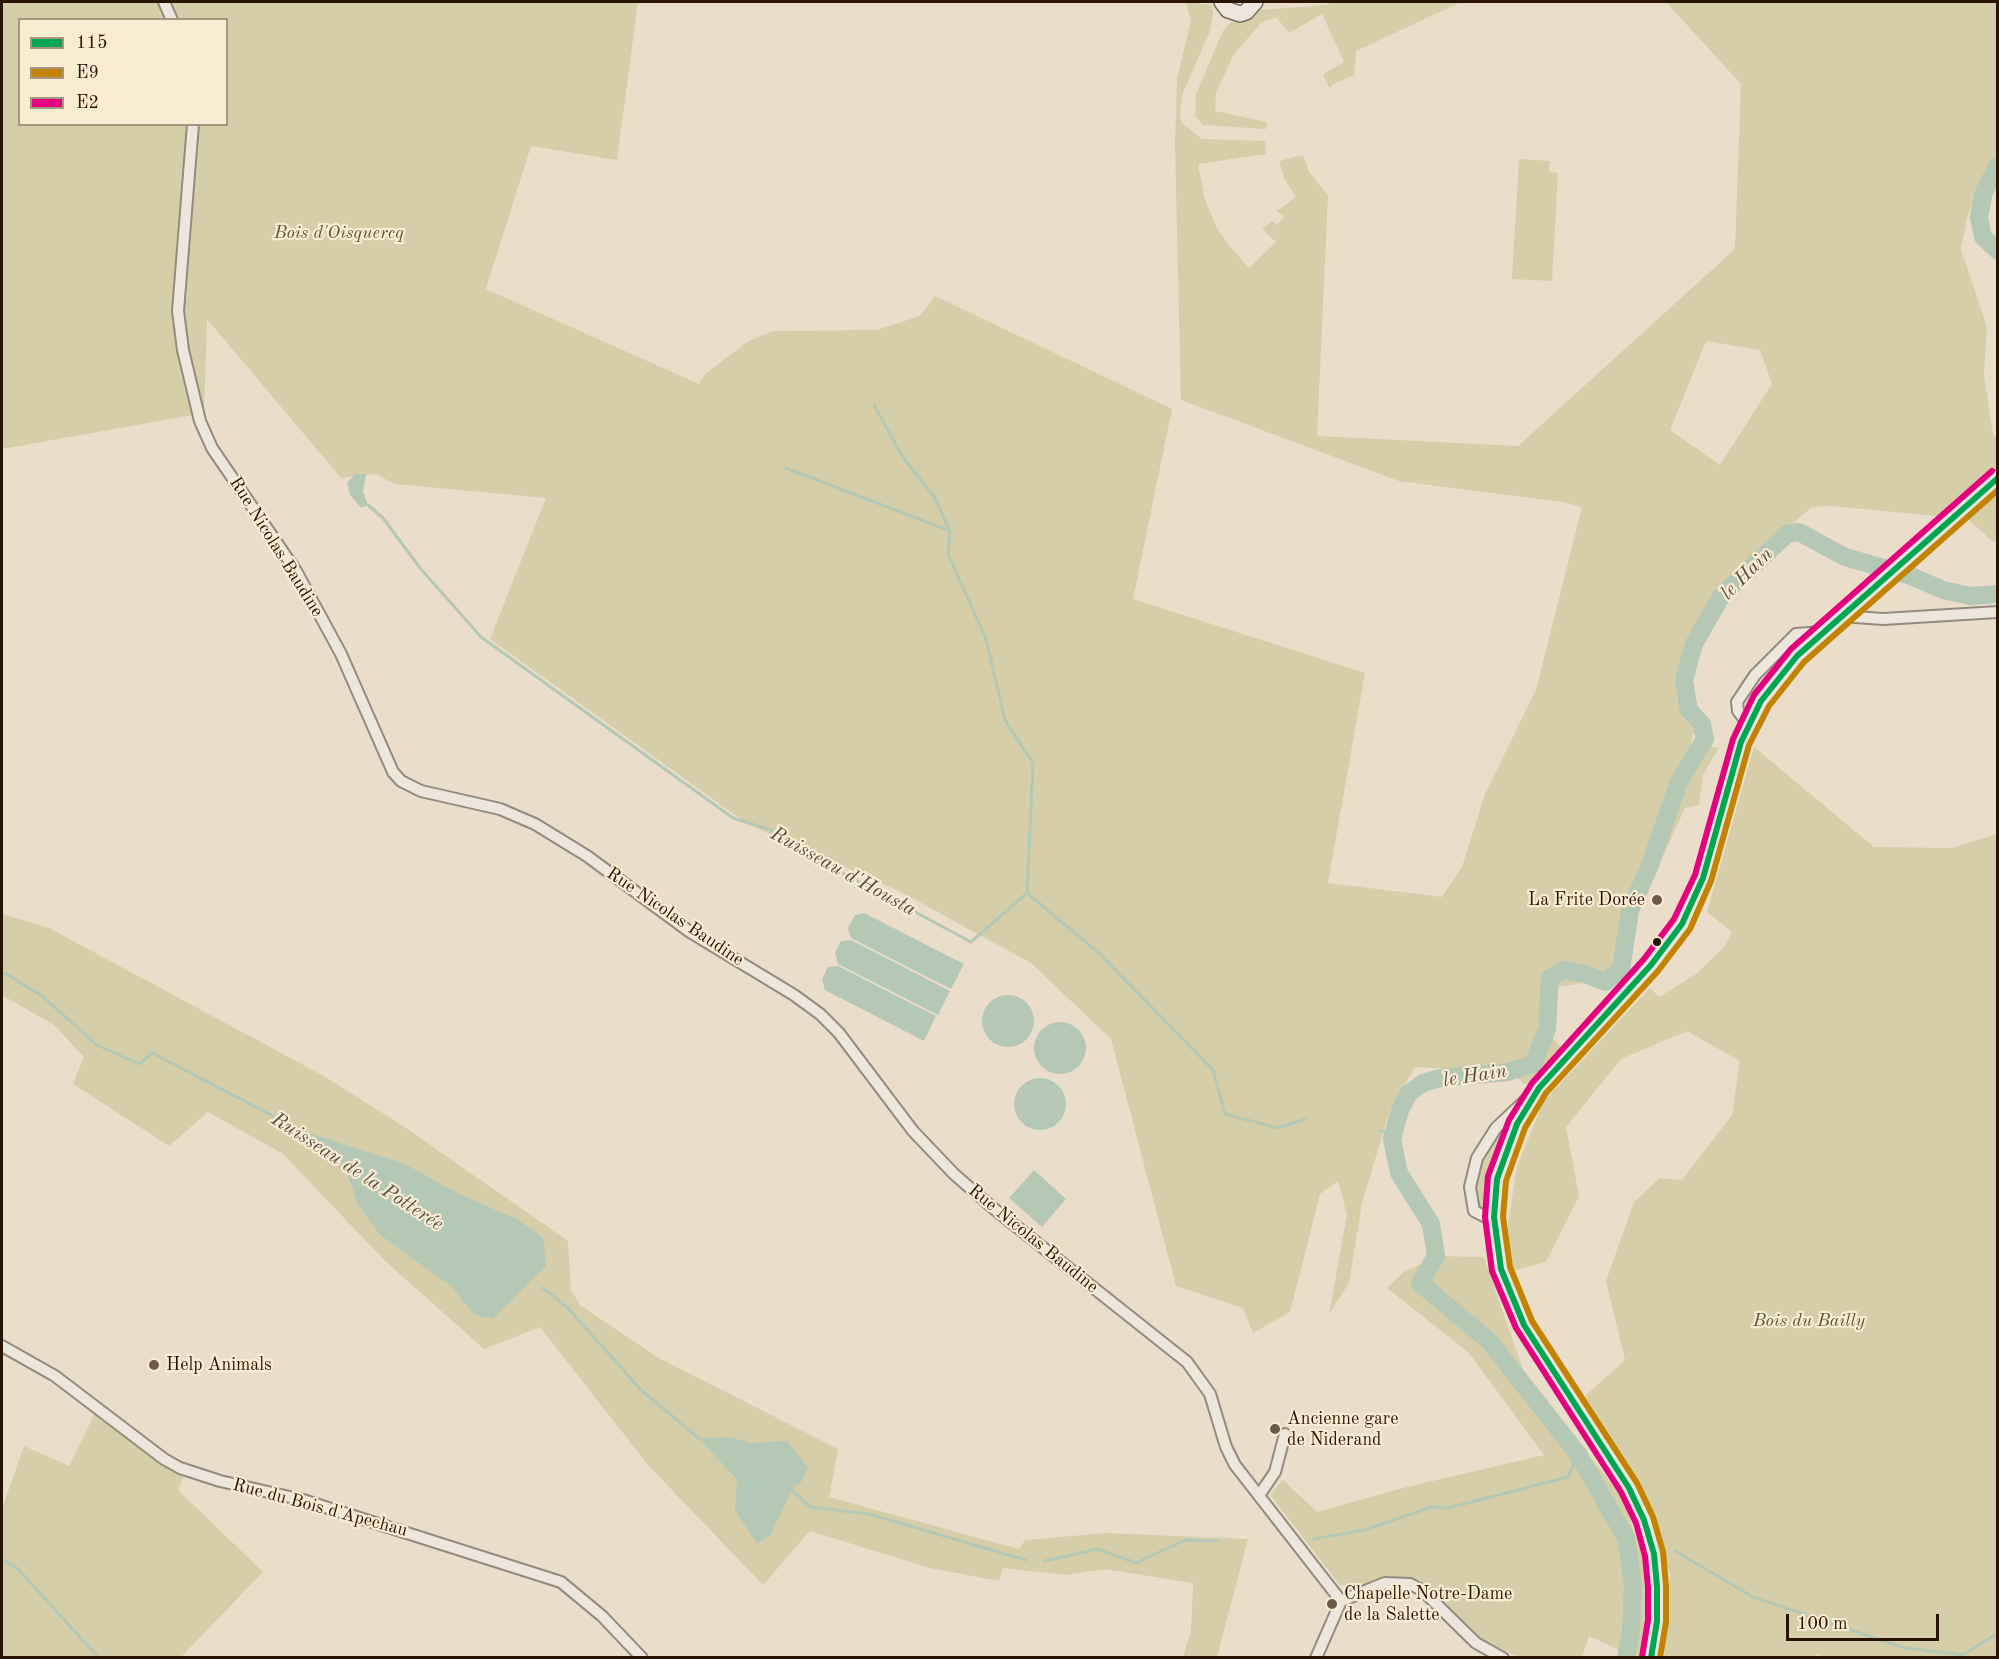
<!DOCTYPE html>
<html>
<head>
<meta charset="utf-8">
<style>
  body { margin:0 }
  #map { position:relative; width:1999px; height:1659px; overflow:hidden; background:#eadeca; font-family:"Old Standard TT",serif }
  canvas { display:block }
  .frame { position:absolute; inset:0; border:3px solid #281400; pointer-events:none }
  .legend { position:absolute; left:18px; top:18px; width:210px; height:108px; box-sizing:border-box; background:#faecd3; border:2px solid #a6967f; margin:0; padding:8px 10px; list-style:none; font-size:18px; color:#281400 }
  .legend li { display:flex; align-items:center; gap:12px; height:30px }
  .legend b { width:30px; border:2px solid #a6967f }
  .scale { position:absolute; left:1786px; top:1614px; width:153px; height:27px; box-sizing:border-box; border:3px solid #281400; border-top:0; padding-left:8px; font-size:18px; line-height:21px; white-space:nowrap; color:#281400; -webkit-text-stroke:4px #faecd3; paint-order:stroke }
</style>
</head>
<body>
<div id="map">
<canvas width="1999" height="1659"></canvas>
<div class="frame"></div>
<ul class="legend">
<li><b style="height:8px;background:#00a651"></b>115</li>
<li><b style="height:8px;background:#c38200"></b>E9</li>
<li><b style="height:8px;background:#e5007d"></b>E2</li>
</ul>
<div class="scale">100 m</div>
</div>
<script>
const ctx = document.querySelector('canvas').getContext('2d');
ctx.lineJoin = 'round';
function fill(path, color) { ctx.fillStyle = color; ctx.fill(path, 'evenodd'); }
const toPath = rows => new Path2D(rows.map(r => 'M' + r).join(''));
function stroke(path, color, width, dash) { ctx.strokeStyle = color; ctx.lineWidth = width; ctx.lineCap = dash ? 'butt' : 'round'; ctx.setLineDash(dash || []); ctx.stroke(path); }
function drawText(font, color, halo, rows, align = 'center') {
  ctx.font = font + ' "Old Standard TT",serif'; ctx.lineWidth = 4.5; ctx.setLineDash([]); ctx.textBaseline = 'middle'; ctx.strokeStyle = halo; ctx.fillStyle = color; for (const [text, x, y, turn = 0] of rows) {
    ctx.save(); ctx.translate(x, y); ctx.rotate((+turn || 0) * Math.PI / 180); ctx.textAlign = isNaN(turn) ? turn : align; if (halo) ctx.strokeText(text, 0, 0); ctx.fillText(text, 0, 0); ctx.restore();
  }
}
fill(toPath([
  [2,2,638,2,617,160,531,146,486,289,699,384,705,374,747,342,772,331,877,330,920,316,935,296,1172,409,1133,599,1365,673,1328,883,1442,897,1462,867,1485,794,1536,690,1582,507,1563,502,1399,481,1181,400,1175,144,1177,79,1191,20,1186,2,1212,5,1213,13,1210,31,1182,95,1180,116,1182,123,1202,139,1265,141,1266,154,1198,164,1205,200,1217,228,1228,244,1249,268,1276,242,1262,229,1272,221,1277,225,1284,217,1277,211,1296,197,1284,178,1279,161,1303,155,1309,172,1328,195,1317,436,1518,446,1735,249,1741,84,1666,2,1997,2,1997,156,1967,217,1961,249,1987,327,1984,375,1993,434,1997,439,1997,543,1991,540,1968,519,1831,506,1812,507,1737,571,1680,671,1684,719,1708,736,1693,734,1690,747,1719,747,1703,775,1699,805,1685,808,1658,867,1637,905,1630,928,1630,958,1605,980,1556,987,1551,1036,1563,1050,1525,1085,1515,1075,1498,1080,1486,1071,1415,1067,1390,1110,1362,1203,1349,1283,1329,1314,1347,1215,1338,1181,1320,1194,1290,1312,1253,1333,1243,1308,1176,1286,1111,1039,1031,963,901,892,746,823,490,639,546,498,395,484,375,474,341,478,207,319,204,413,2,449],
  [20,20,226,20,226,124,20,124],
  [1706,341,1760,350,1772,384,1720,465,1670,430],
  [1331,2,1461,2,1356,51,1354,75,1332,85,1330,89,1323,74,1344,62,1322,14,1289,33,1276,17,1261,23,1234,54,1216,93,1215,111,1267,122,1266,129,1203,125,1195,116,1196,94,1223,31,1231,22,1250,17,1258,10,1327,5],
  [1519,159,1550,161,1549,172,1558,173,1552,281,1512,279],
  [1754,747,1874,847,1952,848,1997,834,1997,1657,1824,1658,1816,1654,1815,1658,1664,1657,1670,1575,1641,1483,1585,1396,1625,1360,1606,1281,1634,1202,1660,1178,1682,1180,1732,1115,1740,1061,1687,1031,1621,1059,1566,1127,1579,1196,1546,1262,1511,1271,1508,1224,1517,1167,1543,1102,1650,988,1659,997,1696,974,1724,947,1732,932,1707,912],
  [2,914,49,928,322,1075,403,1126,568,1241,571,1290,580,1305,657,1357,838,1449,829,1497,1019,1549,1025,1540,1107,1533,1248,1539,1217,1657,1183,1657,1191,1631,1193,1583,1105,1569,1066,1575,1003,1568,999,1581,930,1568,810,1531,763,1585,648,1465,540,1327,484,1349,385,1261,283,1154,208,1112,169,1146,73,1084,84,1057,54,1025,2,995],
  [1496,1135,1502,1136,1494,1152,1484,1213,1479,1211,1474,1195,1476,1174,1481,1157],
  [1439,1256,1484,1257,1526,1379,1623,1497,1642,1556,1648,1593,1645,1634,1640,1657,1630,1657,1630,1655,1589,1636,1582,1657,1519,1657,1474,1636,1420,1580,1387,1576,1355,1588,1339,1584,1270,1495,1283,1480,1317,1512,1407,1487,1544,1455,1469,1353,1387,1288,1404,1272],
  [95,1413,148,1454,172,1471,184,1475,178,1490,263,1572,181,1657,2,1658,2,1509,24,1446,69,1466]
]), '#d5cea8');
fill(toPath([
  [355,474,366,474,363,492,368,505,361,508,350,495,347,483],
  [864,913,964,964,951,989,851,938,848,928,855,915],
  [851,940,950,991,938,1015,838,964,835,953,841,941],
  [838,966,936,1016,924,1041,825,990,822,979,828,967],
  '982 1021a26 26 0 1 1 52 0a26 26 0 1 1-52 0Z',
  '1034 1048a26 26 0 1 1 52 0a26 26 0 1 1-52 0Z',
  '1014 1104a26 26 0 1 1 52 0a26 26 0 1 1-52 0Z',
  [300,1130,405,1164,461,1195,517,1219,543,1238,546,1266,493,1319,475,1315,452,1287,379,1234,357,1203,346,1168,319,1154],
  [1034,1170,1066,1199,1042,1227,1009,1198],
  [730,1437,752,1443,787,1441,808,1468,801,1482,792,1489,771,1534,757,1544,735,1510,737,1479,698,1438]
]), '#b5c8b6');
stroke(toPath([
  [874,405,902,456,935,498,950,531],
  [786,468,950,531,948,554,986,639,1005,720,1033,763,1027,893],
  [368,505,383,518,420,568,481,637,733,818,771,830,796,848,971,942,1027,893,1100,954,1213,1070,1225,1114,1278,1128,1305,1119],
  [2,974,5,973,42,996,97,1045,139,1064,152,1053,304,1132],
  [1380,1131,1393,1134],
  [543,1288,568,1308,641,1390,701,1440],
  [789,1487,810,1507,869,1514,1026,1560],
  [1314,1539,1365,1530,1431,1507,1448,1508,1568,1477,1578,1454],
  [1675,1551,1753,1597,1905,1648,1963,1655,1998,1633],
  [2,1559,18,1569,99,1658],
  [1044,1561,1098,1549,1136,1563,1185,1540,1218,1541],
  [1619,1658,1626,1657]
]), '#b5c8b6', 3);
stroke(toPath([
  [1998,165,1984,192,1979,217,1983,237,1998,251],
  [1626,1658,1631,1631,1633,1584,1626,1538,1578,1454,1489,1341,1420,1283,1436,1256,1431,1224,1399,1173,1392,1139,1400,1110,1409,1093,1423,1083,1440,1078,1508,1072,1533,1064,1547,1029,1550,978,1563,970,1585,974,1605,982,1621,969,1630,911,1650,865,1680,779,1705,739,1702,724,1689,710,1684,680,1694,644,1722,595,1787,534,1799,532,1845,557,1911,576,1943,590,1970,596,1998,594]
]), '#b5c8b6', 18);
const street = toPath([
  [164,2,172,20],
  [193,124,178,311,183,350,200,421,212,448,296,571,341,654,393,772,401,781,421,791,500,809,535,824,587,856,690,932,794,995,820,1014,839,1033,913,1131,954,1174,993,1208,1187,1362,1210,1394,1226,1447,1235,1465,1341,1601],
  [1842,616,1883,619,1998,612],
  [1748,724,1738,711,1737,702,1755,675,1796,634,1823,632],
  [1494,1217,1484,1216,1474,1211,1470,1187,1477,1158,1496,1128,1532,1094],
  [2,1346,55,1376,164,1459,180,1468,220,1481,303,1500,561,1582,602,1616,642,1658],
  [1260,1494,1275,1472,1285,1434],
  [1341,1601,1385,1583,1410,1584,1422,1590,1476,1643,1503,1658],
  [1316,1658,1341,1601]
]);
const secondary = toPath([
  [1222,2,1228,10,1240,14,1246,12,1255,2],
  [1651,1658,1657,1621,1657,1587,1654,1554,1644,1520,1629,1488,1524,1325,1501,1269,1494,1217,1497,1179,1503,1159,1517,1124,1539,1088,1651,965,1682,924,1703,878,1741,742,1761,701,1797,656,1823,632,1998,478]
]);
stroke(street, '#948a7d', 14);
stroke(secondary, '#786f62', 18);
stroke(street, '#ede6dd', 10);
stroke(secondary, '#ede6dd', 15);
stroke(toPath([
  [1651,1658,1657,1621,1657,1587,1654,1554,1644,1520,1629,1488,1524,1325,1501,1269,1494,1217,1497,1179,1517,1124,1539,1088,1651,965,1682,924,1703,878,1741,742,1761,701,1797,656,1998,478]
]), '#00a651', 6);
stroke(toPath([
  [1660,1658,1666,1622,1666,1586,1663,1552,1653,1517,1637,1483,1532,1321,1510,1267,1503,1217,1506,1181,1525,1128,1546,1093,1658,971,1690,929,1711,881,1749,745,1769,706,1804,662,1998,490]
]), '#c38200', 6);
stroke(toPath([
  [1642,1657,1648,1620,1648,1587,1645,1556,1636,1523,1621,1492,1516,1328,1492,1271,1485,1217,1488,1176,1509,1120,1532,1083,1644,959,1674,919,1695,875,1733,739,1754,695,1791,649,1992,471]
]), '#e5007d', 6);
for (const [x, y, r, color] of [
  [1657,900,6,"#6c5b47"],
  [1657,942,5,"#281400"],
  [154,1365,6,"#6c5b47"],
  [1275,1429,6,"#6c5b47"],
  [1332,1604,6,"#6c5b47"]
]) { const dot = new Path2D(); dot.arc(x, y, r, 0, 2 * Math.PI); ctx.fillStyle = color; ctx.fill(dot); stroke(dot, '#faecd3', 2); }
drawText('italic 18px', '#5e5131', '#faecd3', [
  ["Bois d'Oisquercq",339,233],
  ["Bois du Bailly",1809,1321]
]);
drawText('18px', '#281400', '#faecd3', [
  ["Rue Nicolas Baudine",276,547,58],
  ["Rue Nicolas Baudine",675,917,34],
  ["Rue Nicolas Baudine",1033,1239,39],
  ["Rue du Bois d'Apechau",320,1508,15]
]);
drawText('18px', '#281400', '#faecd3', [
  ["La Frite Dorée",1645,900,"right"],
  ["Help Animals",166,1365],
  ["Ancienne gare",1287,1419],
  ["de Niderand",1287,1440],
  ["Chapelle Notre-Dame",1344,1594],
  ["de la Salette",1344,1615]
], 'left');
drawText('italic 20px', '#51503d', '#faecd3', [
  ["le Hain",1747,574,-45],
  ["Ruisseau d'Housta",843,872,29],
  ["le Hain",1475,1076,-9],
  ["Ruisseau de la Potterée",357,1172,33]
]);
</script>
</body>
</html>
